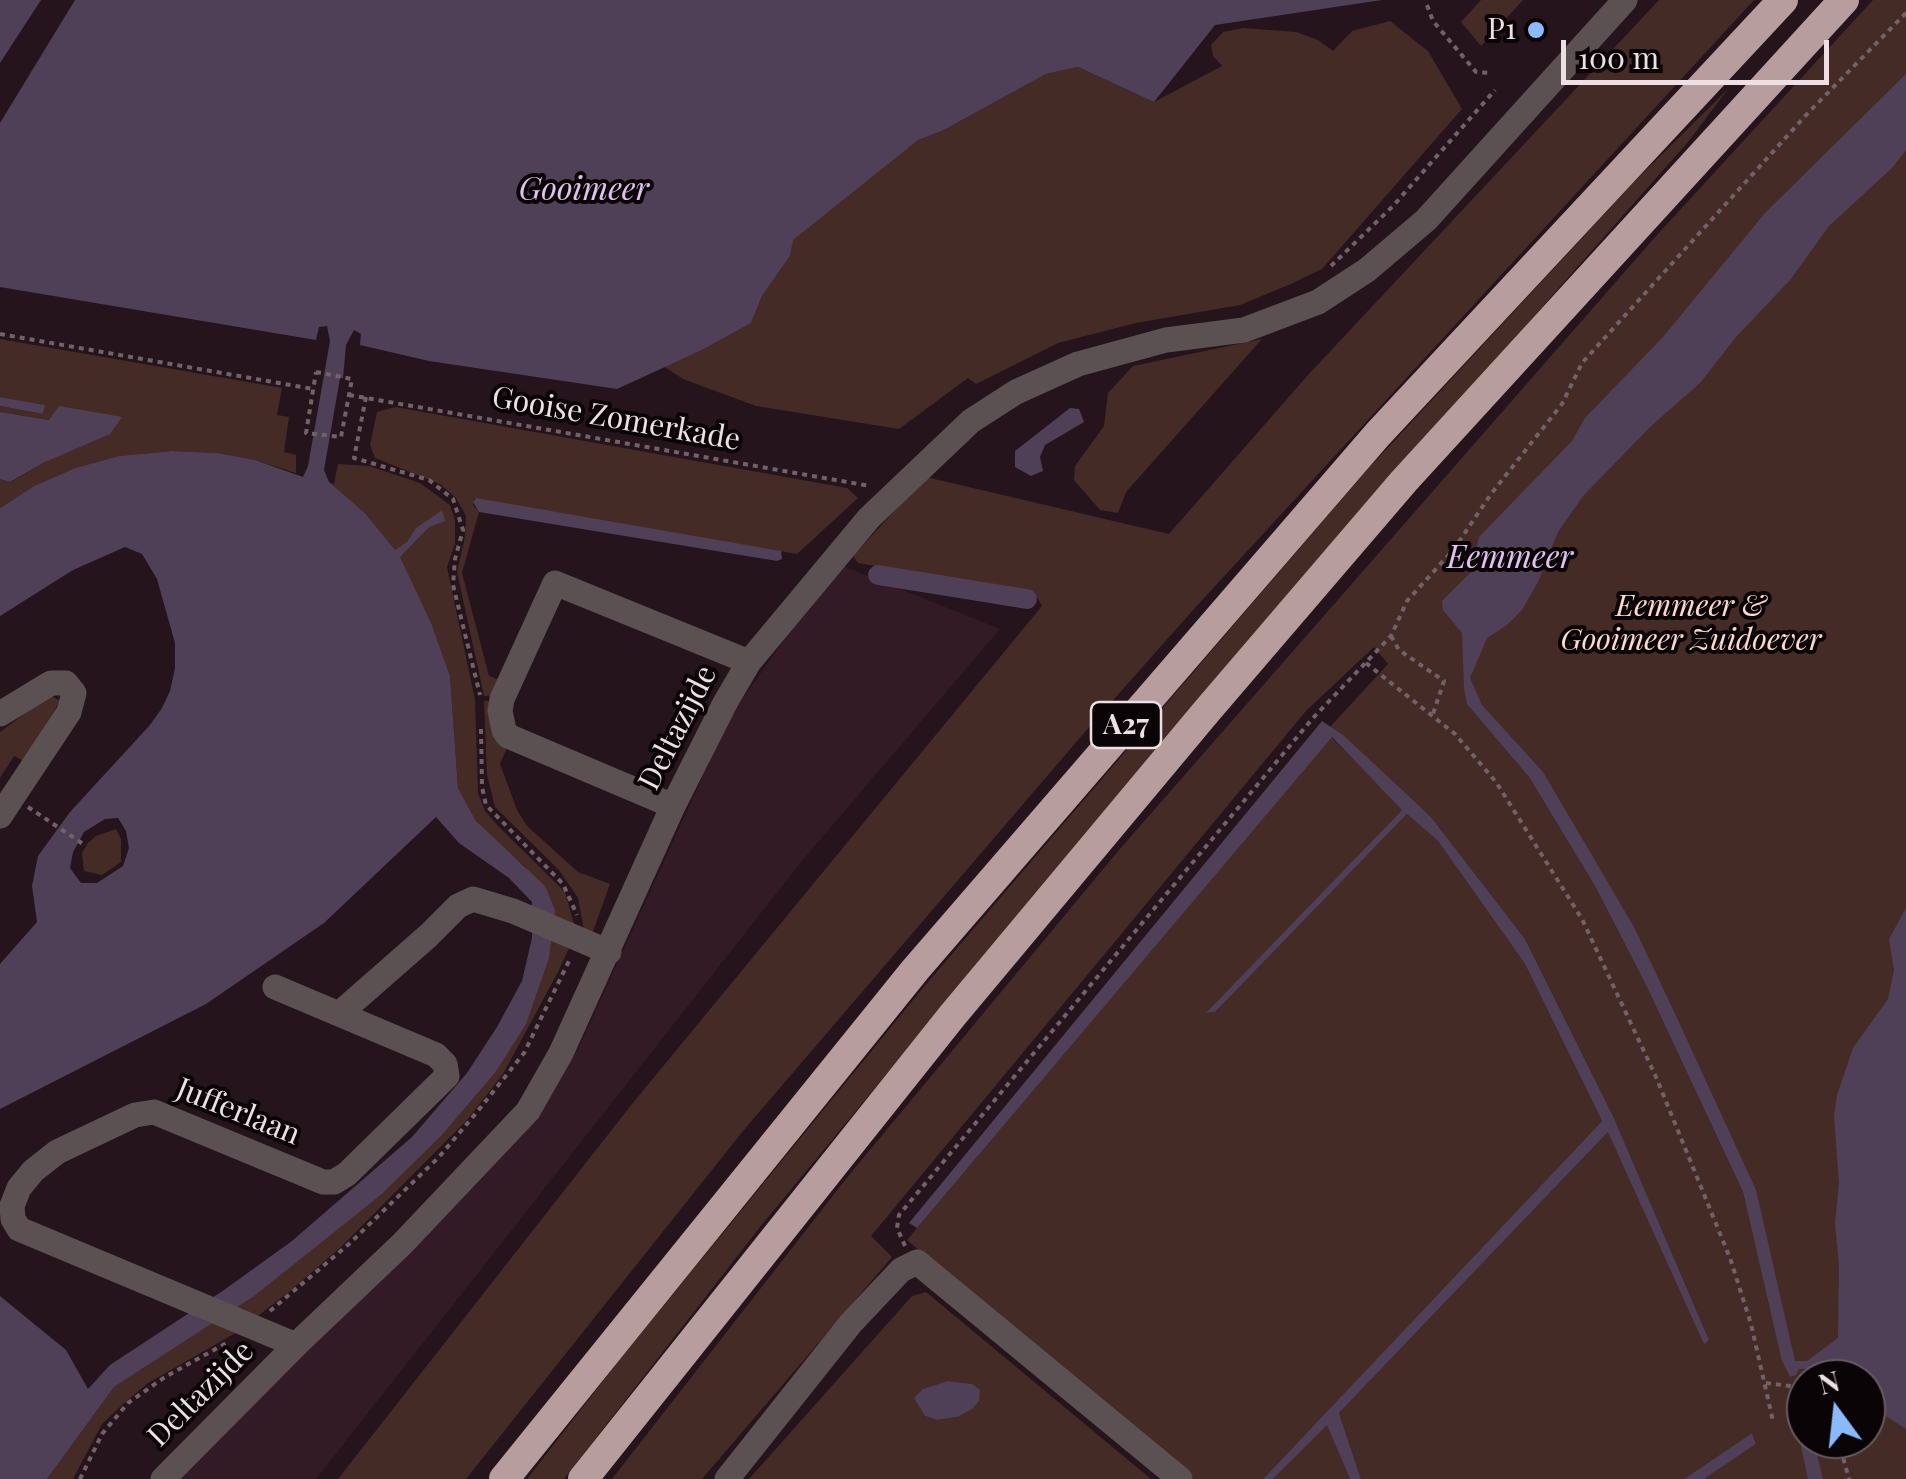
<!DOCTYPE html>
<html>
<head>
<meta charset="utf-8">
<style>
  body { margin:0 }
  #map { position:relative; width:1906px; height:1479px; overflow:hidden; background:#26141c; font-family:"Playfair Display",serif }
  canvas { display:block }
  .north { position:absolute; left:1786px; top:1359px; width:100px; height:100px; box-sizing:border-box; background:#0a0406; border:2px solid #655c5f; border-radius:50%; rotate:345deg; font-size:28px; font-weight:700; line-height:40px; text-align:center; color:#ede0e5 }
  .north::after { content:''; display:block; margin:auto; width:35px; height:45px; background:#8abafc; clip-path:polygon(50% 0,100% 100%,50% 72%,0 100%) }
  .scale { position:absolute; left:1561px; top:40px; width:268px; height:45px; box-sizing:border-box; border:5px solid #ede0e5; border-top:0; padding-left:12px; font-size:30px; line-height:35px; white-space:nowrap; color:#ede0e5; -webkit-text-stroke:8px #0a0406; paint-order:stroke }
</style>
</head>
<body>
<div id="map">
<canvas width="1906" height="1479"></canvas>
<div class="north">N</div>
<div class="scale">100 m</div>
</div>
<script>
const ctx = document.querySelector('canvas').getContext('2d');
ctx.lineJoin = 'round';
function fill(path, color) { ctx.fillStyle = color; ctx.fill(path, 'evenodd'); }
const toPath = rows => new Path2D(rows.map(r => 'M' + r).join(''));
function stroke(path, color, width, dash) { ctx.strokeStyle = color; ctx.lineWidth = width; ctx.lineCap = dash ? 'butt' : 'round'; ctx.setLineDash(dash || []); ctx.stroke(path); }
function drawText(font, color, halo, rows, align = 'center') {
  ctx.font = font + ' "Playfair Display",serif'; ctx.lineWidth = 8; ctx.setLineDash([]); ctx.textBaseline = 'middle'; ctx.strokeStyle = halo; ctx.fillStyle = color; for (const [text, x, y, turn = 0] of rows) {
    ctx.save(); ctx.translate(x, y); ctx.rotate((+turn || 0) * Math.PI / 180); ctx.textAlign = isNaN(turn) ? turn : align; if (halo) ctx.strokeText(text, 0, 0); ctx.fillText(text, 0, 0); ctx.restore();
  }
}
fill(toPath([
  [838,564,1000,629,801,862,316,1479,173,1479,496,1162,579,1047,731,715]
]), '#331b25');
fill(toPath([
  [1481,0,1523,0,1481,46,1461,22],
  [1659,0,1754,0,1194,609,1084,733,743,1131,466,1479,338,1479,632,1104,1042,606,1035,594,858,563,853,556,926,477,1169,534,1308,375],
  [1873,0,1906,0,1906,1479,1704,1479,1756,1444,1752,1433,1684,1479,1361,1479,1339,1413,1609,1131,1709,1340,1614,1118,1525,939,1431,817,1330,727,1388,664,1374,647,1306,711,871,1236,892,1257,702,1479,612,1479,849,1175,1119,850,1656,236],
  [1468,704,1553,795,1681,1042,1762,1227,1781,1358,1743,1192,1645,983,1595,886,1529,777],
  [1806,1379,1866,1379,1866,1439,1806,1439],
  [1390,21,1428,51,1462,109,1322,269,1291,284,1240,305,1136,323,1058,343,976,384,968,378,899,429,756,406,683,379,663,366,704,349,751,323,762,296,790,256,792,240,866,179,918,140,942,131,1046,74,1078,67,1154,102,1222,66,1213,56,1211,45,1223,32,1243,28,1296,32,1318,40,1333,51,1352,31],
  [1728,89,1688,142,1328,549,1046,881,760,1227,564,1479,527,1479,621,1358,922,989,1244,613,1368,469,1634,182],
  [0,339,282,388,277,415,289,417,284,452,296,455,296,473,255,460,218,453,171,451,119,456,75,468,34,486,0,508,0,479,11,482,45,462,49,420,0,412,0,406,43,414,44,405,0,397],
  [1262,339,1126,492,1118,513,1100,510,1074,480,1075,466,1104,426,1108,393,1133,366],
  [395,407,847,488,858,498,797,554,474,499,473,505,479,512,462,573,489,676,504,682,498,695,484,696,457,572,465,537,466,516,456,498,440,484,375,458,370,445,377,412],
  [338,464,369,466,420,483,450,505,455,520,455,544,447,567,475,700,478,793,485,811,499,827,565,892,574,924,553,920,525,866,499,845,476,821,458,788,450,676,432,625,397,553,365,513,329,482,334,484],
  [50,695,60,701,24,761,14,756,0,778,0,732],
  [484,701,497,701,509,743,500,764,517,810,527,826,578,872,610,884,592,934,584,930,578,898,559,870,495,807,487,775],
  [1331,737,1403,809,1207,1013,1215,1012,1407,814,1438,841,1525,964,1602,1121,1263,1479,1190,1479,907,1240],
  [116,829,121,839,121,862,102,875,84,871,82,853,88,843,96,836],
  [551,938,570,946,558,972,503,1074,467,1120,341,1247,290,1291,254,1319,233,1309,382,1194,442,1135,495,1073],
  [926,1292,1151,1479,749,1479,912,1296],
  [948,1381,972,1384,957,1417,937,1420,925,1416],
  [214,1321,239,1331,148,1383,123,1404,102,1424,73,1479,47,1479,114,1387],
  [1327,1424,1350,1479,1273,1479]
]), '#442b26');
fill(toPath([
  [0,0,1382,0,1215,25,1154,102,1078,67,1046,74,942,131,918,140,793,240,790,256,762,296,751,323,704,349,617,389,429,361,360,345,361,334,354,330,346,345,343,378,340,378,324,470,329,482,365,513,395,550,407,542,416,528,441,511,443,513,445,521,429,527,400,557,432,625,450,676,458,788,476,821,545,886,555,910,549,958,526,1024,495,1073,442,1135,382,1194,254,1296,114,1387,47,1479,0,1479,0,1296,66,1350,88,1389,110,1365,224,1290,292,1241,412,1137,467,1073,497,1027,522,981,532,938,532,902,509,878,459,843,436,817,324,923,206,1004,0,1109,0,964,37,922,32,886,38,856,70,812,150,725,162,708,170,691,175,668,175,643,157,579,142,554,125,547,73,570,0,616,0,508,34,486,75,468,119,456,172,451,218,453,255,460,303,477,308,466,330,341,327,326,319,327,316,340,0,287],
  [118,818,126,831,129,848,123,866,97,883,81,883,70,868,73,852,84,832,105,819],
  [1906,74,1906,150,1892,168,1829,226,1790,280,1736,337,1700,383,1651,426,1583,496,1558,532,1538,582,1522,610,1507,625,1487,638,1470,678,1482,705,1543,772,1634,927,1677,1018,1756,1190,1795,1361,1807,1361,1838,1338,1839,1264,1835,1223,1839,1183,1834,1116,1837,1095,1853,1048,1888,999,1894,970,1889,939,1906,908,1906,1429,1866,1403,1866,1379,1846,1379,1842,1367,1799,1369,1796,1375,1790,1377,1781,1358,1743,1192,1645,983,1595,886,1529,777,1467,704,1464,688,1462,633,1443,610,1442,601,1471,572,1479,537,1572,441,1585,418,1663,337,1765,213],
  [0,397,45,405,43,414,0,406],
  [59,406,122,417,110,434,45,462,10,482,0,479,0,412,49,420],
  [1070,408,1079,409,1084,422,1045,445,1040,457,1043,471,1031,476,1015,467,1015,451],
  [476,498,781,551,782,559,777,561,479,512,473,502],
  [1322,721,1343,735,1431,817,1525,939,1614,1118,1709,1340,1704,1344,1608,1132,1339,1413,1361,1479,1350,1479,1327,1425,1273,1479,1263,1479,1602,1121,1525,964,1438,841,1407,814,1215,1012,1206,1013,1402,810,1332,737,917,1228,909,1223],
  [948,1381,972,1384,980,1390,979,1401,972,1409,957,1417,937,1420,925,1416,914,1398,923,1389],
  [1796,1392,1801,1396,1806,1414,1806,1439,1813,1439,1823,1479,1808,1479,1791,1399,1791,1394],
  [1752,1433,1756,1444,1704,1479,1684,1479]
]), '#4f4057');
fill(toPath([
  [41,0,75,0,0,123,0,63]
]), '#26141c');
stroke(toPath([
  [878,575,1027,599]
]), '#4f4057', 20);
stroke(toPath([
  [1427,5,1433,21,1476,72,1491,73],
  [1331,266,1393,206,1495,90],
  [0,334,313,389],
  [316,372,352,379,341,437,306,433,316,372],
  [349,395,870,486],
  [366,397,354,458,429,480,453,499,463,530,455,559,453,585,480,695],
  [1391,636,1399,650,1444,681,1433,714],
  [1366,663,1455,734,1496,782,1582,919,1656,1077,1730,1258,1751,1324,1773,1421],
  [481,729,482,787,486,805,563,884,577,915],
  [28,807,86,846],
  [905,1246,897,1228,899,1215,1313,718,1391,636,1407,601,1454,549,1491,494,1562,404,1582,363,1808,113,1906,13],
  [270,1311,349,1244,439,1157,477,1112,524,1053,571,957],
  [1766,1383,1806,1388],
  [1838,1439,1849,1479],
  [80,1479,102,1434,128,1403,165,1377,230,1341]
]), '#726268', 4, [5, 5]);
stroke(toPath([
  [0,714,51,683,66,683,74,693,69,712,0,816],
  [673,806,508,736,504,730,500,711,502,699,555,583,749,662],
  [275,987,436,1055,445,1064,447,1076,347,1174,334,1182,323,1182,154,1112,135,1115,57,1152,33,1171,19,1188,12,1206,13,1219,19,1229,296,1345],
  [339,1014,428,936,458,906,473,899,513,911,609,952],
  [163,1479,299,1342,402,1244,528,1111,561,1053,673,806,725,703,749,662,869,518,971,421,1016,392,1078,364,1166,340,1244,330,1318,302,1367,270,1426,220,1625,0],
  [727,1479,851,1323,901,1270,917,1262,1180,1479]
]), '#5c5152', 25);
stroke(toPath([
  [504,1479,915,970,1378,434,1783,0],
  [583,1479,952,1016,1206,712,1404,481,1844,0]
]), '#b89d9f', 30);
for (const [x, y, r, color] of [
  [1536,30,10,"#8abafc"]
]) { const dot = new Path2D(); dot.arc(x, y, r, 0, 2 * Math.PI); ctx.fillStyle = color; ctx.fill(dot); stroke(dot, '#0a0406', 4); }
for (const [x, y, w] of [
  [1126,725,70]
]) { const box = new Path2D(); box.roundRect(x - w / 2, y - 23, w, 46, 8); ctx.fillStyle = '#0a0406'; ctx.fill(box); stroke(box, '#ede0e5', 2.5); }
drawText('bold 28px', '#ede0e5', null, [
  ["A27",1126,725]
]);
drawText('30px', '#ede0e5', '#0a0406', [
  ["P1",1516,30]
], 'right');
drawText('30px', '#ede0e5', '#0a0406', [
  ["Gooise Zomerkade",616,419,10],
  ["Deltazijde",678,728,-63],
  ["Jufferlaan",238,1112,22],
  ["Deltazijde",201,1394,-45]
]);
drawText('italic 30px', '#fdd8cf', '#0a0406', [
  ["Eemmeer &",1691,607],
  ["Gooimeer Zuidoever",1691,641]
]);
drawText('italic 32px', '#e1c1f0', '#0a0406', [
  ["Gooimeer",584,190],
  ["Eemmeer",1510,558]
]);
</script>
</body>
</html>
